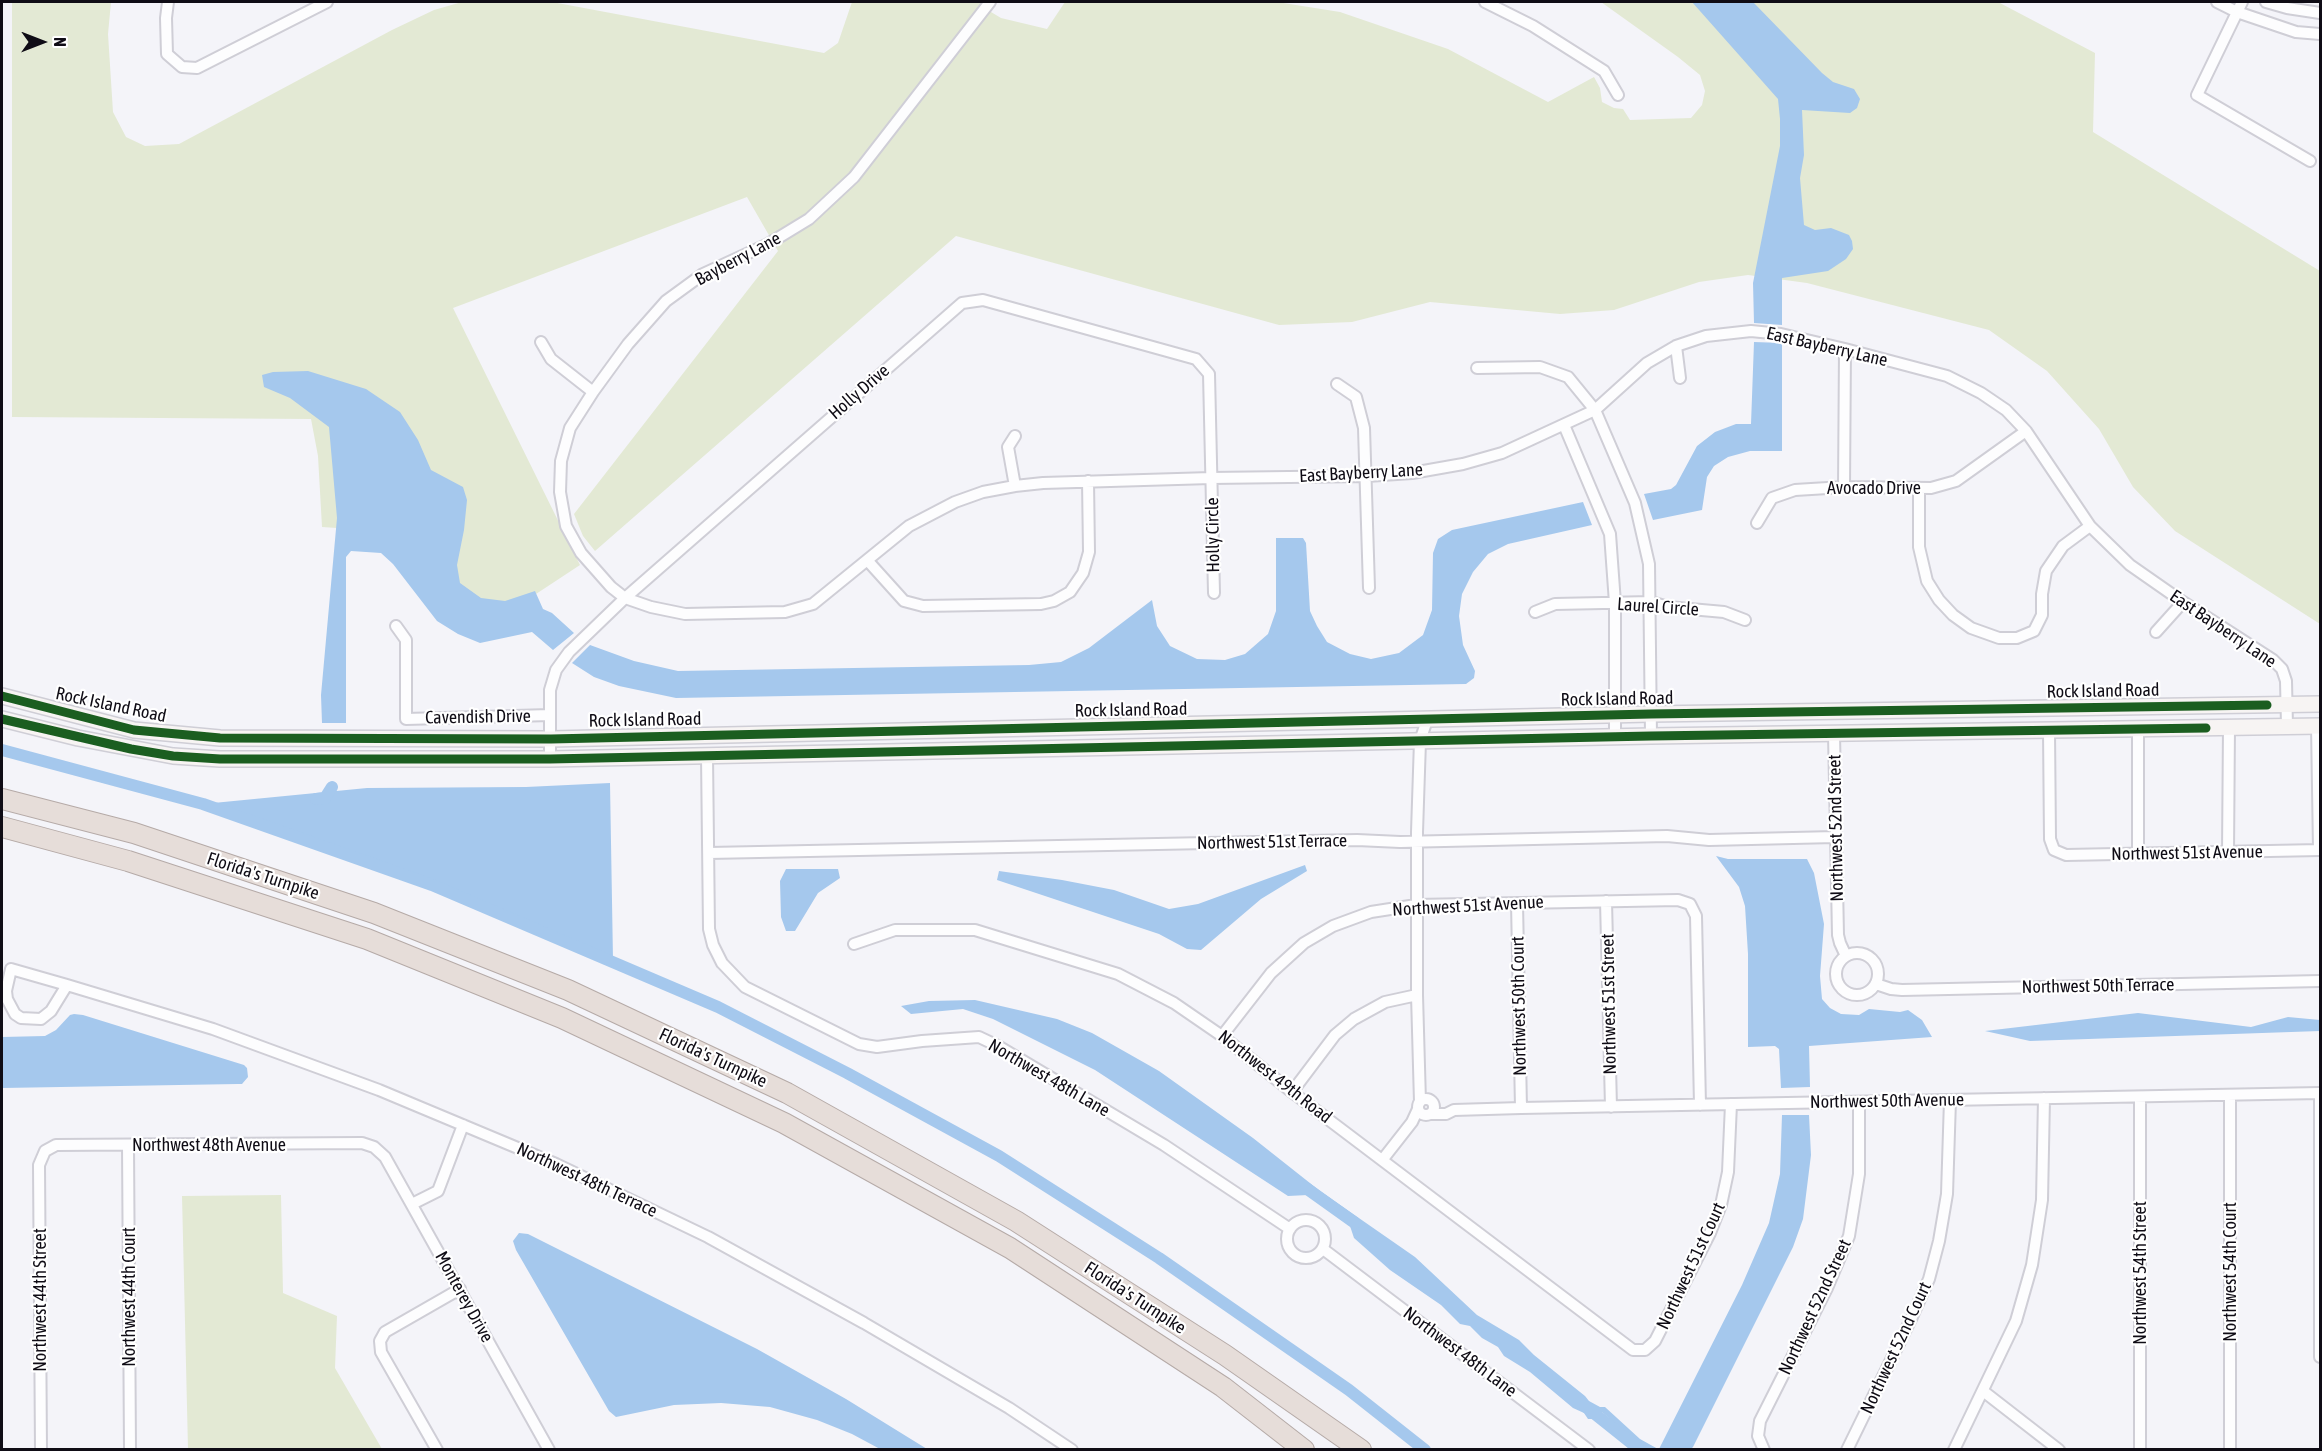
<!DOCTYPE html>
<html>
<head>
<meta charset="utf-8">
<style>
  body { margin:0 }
  #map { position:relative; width:2322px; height:1451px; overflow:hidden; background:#f4f4f9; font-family:"Asap Condensed",sans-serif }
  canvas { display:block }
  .frame { position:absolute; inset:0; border:3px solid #0f0c15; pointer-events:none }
  .north { position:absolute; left:12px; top:12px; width:60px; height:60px; -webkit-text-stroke:4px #fff; paint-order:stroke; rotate:90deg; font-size:16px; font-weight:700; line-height:24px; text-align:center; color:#0f0c15 }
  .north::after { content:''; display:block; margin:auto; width:21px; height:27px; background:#0f0c15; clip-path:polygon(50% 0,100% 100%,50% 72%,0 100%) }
</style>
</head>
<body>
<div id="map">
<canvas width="2322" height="1451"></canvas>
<div class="frame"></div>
<div class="north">N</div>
</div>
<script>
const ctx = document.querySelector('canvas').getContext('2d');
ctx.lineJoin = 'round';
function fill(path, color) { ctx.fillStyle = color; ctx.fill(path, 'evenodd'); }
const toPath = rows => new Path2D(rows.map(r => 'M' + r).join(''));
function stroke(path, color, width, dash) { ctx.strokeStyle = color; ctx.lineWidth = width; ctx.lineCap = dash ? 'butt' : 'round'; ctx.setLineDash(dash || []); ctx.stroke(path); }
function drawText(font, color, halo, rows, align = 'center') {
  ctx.font = font + ' "Asap Condensed",sans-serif'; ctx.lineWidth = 4.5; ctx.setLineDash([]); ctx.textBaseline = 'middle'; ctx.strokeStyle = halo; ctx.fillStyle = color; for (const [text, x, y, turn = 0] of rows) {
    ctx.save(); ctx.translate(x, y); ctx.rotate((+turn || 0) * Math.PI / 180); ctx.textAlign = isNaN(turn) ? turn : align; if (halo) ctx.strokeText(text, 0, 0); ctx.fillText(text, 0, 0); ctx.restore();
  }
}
fill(toPath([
  [12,2,111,2,108,34,113,112,126,137,145,146,179,144,392,30,434,10,462,2,552,2,824,53,838,43,852,2,984,2,981,6,1001,18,1047,29,1065,2,1277,2,1340,12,1448,49,1548,102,1594,77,1600,88,1602,102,1614,108,1623,109,1630,120,1691,118,1702,105,1705,91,1700,75,1678,57,1601,2,1998,2,2095,53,2093,132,2320,271,2320,624,2175,531,2133,487,2099,429,2047,371,1989,330,1807,283,1748,275,1699,282,1614,310,1560,314,1430,302,1352,322,1279,325,956,236,595,551,583,536,574,514,778,251,747,197,453,308,580,565,495,621,366,530,322,527,318,456,311,419,12,417],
  [281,1195,283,1293,337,1316,335,1368,382,1449,188,1449,182,1196]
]), '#e3e9d4');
fill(toPath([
  [1692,2,1753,2,1822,73,1833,82,1854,89,1860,99,1857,108,1850,113,1802,110,1804,155,1800,178,1804,225,1815,230,1831,228,1849,235,1852,241,1853,249,1846,259,1828,271,1782,278,1782,325,1754,323,1753,283,1780,146,1780,119,1778,99],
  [1754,342,1782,343,1782,451,1750,451,1728,457,1714,466,1707,477,1702,510,1653,520,1644,494,1671,489,1676,485,1697,446,1715,432,1736,424,1751,424],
  [308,371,366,389,400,412,418,440,431,470,463,487,467,500,464,530,457,565,460,583,481,598,505,601,535,591,543,609,552,613,574,633,553,650,532,632,480,643,458,634,437,621,393,564,381,553,351,551,346,557,346,723,322,723,321,695,337,518,329,427,290,398,264,387,262,375,273,372],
  [1583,502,1592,525,1508,544,1488,554,1473,572,1462,594,1459,616,1463,645,1475,671,1474,678,1466,684,676,698,619,686,594,677,572,663,590,645,634,661,678,671,1029,665,1061,662,1089,648,1152,600,1157,626,1170,646,1197,659,1225,660,1245,654,1268,634,1276,611,1276,538,1303,538,1306,543,1310,611,1317,626,1327,642,1350,654,1371,659,1399,653,1423,635,1432,610,1433,553,1438,539,1452,530],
  [610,783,613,960,432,885,203,804,367,788,526,787],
  [1716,856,1728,859,1807,859,1814,873,1824,924,1820,976,1822,999,1830,1008,1841,1014,1859,1015,1869,1009,1900,1012,1908,1010,1922,1020,1932,1037,1809,1046,1810,1087,1781,1088,1779,1049,1775,1046,1748,1047,1748,954,1745,906,1739,887],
  [1305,865,1307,871,1261,899,1201,950,1187,949,1159,934,997,880,999,871,1062,880,1114,890,1169,909,1198,904],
  [786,869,838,869,840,878,818,893,795,931,786,931,781,917,780,881],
  [975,1000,1057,1019,1092,1033,1159,1071,1253,1138,1320,1191,1415,1257,1477,1315,1519,1340,1534,1355,1585,1396,1589,1401,1600,1407,1605,1407,1640,1439,1658,1449,1628,1449,1627,1434,1602,1412,1592,1419,1588,1419,1584,1413,1573,1408,1530,1372,1504,1356,1498,1347,1482,1338,1470,1326,1460,1324,1441,1305,1390,1270,1354,1238,1350,1226,1340,1219,1345,1213,1321,1195,1316,1200,1308,1195,1288,1196,1095,1070,993,1019,963,1009,911,1014,901,1006,929,1001],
  [2138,1013,2251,1027,2288,1017,2320,1020,2320,1031,2030,1041,1985,1031],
  [74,1014,83,1015,244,1065,247,1068,248,1077,242,1084,238,1084,2,1088,2,1037,45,1036,56,1030,70,1015],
  [1782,1115,1809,1115,1811,1155,1803,1219,1793,1247,1693,1447,1691,1449,1659,1449,1742,1285,1769,1223,1780,1174],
  [519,1233,528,1234,757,1349,846,1399,927,1449,880,1449,852,1434,817,1420,770,1407,721,1403,674,1405,616,1417,609,1411,516,1250,513,1241]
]), '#a5c8ed');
stroke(toPath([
  [2,750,203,804,432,885,718,1007,847,1073,999,1156,1159,1258,1349,1390,1425,1450],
  [316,799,325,798,332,787],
  [1306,1188,1355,1223],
  [1585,1406,1640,1450]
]), '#a5c8ed', 12);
const minor = toPath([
  [168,2,166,18,167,54,182,67,197,68,327,2],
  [990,2,854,177,809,219,768,244,703,274,666,301,628,344,593,392,570,428,561,461,560,492,566,526,581,553,611,587,625,598,651,607,685,614,785,612,813,604,909,526,955,502,983,492,1015,486,1043,483,1211,478,1367,476,1412,473,1463,464,1502,453,1595,410,1647,363,1676,346,1706,336,1751,331,1781,334,1845,349,1947,376,1981,393,2006,410,2026,431,2090,526,2130,565,2183,602,2273,660,2282,669,2286,681,2287,726],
  [1485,2,1533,26,1604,71,1618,95],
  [2217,2,2237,12,2296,32,2320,34],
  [2242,2,2197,95,2310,161],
  [2266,2,2287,8,2320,13],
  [541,342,551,359,593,392],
  [1676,346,1680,378],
  [1477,368,1540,367,1568,377,1595,410,1635,503,1649,564,1651,736],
  [1337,384,1356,397,1364,428,1369,588],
  [1564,425,1610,534,1615,603,1615,737],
  [1015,486,1008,447,1015,436],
  [1844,487,1845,349],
  [1919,489,1919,547,1927,581,1939,600,1953,615,1971,628,1999,638,2017,638,2034,631,2042,615,2042,594,2046,571,2063,546,2090,526],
  [1757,523,1772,498,1795,490,1844,487,1931,488,1956,481,2026,431],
  [867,560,904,601,923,606,1041,604,1054,601,1070,592,1083,573,1089,552,1088,481],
  [1535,612,1555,604,1651,602,1668,607,1724,612,1745,620],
  [396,626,406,640,406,719,550,715],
  [2156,632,2183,602],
  [2317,726,2319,850],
  [2138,729,2138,854],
  [2049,731,2050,839,2054,850,2066,855,2320,850],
  [1834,734,1838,935,1840,943,1846,956],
  [707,756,709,929,713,945,722,963,745,987,859,1044,877,1047,922,1041,979,1037,998,1046,1164,1145,1290,1229],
  [550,759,550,690,556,670,569,652,625,598,962,303,983,300,1196,359,1209,374,1214,593],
  [2228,852,2229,727],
  [709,853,1357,840,1400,842,1667,836,1709,840,1835,837],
  [1606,901,1611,1107],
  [1517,903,1521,1108],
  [854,944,895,930,975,930,1118,974,1174,1003,1222,1036,1292,1092,1633,1350,1645,1350,1655,1341,1710,1233,1721,1205,1728,1172,1731,1104],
  '1836 974a21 21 0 1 1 42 0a21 21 0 1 1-42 0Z',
  [1876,984,1891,989,1902,990,2320,981],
  [67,985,51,1011,41,1019,21,1018,15,1014,7,999,6,991,11,969,67,985,213,1029,379,1090,556,1164,708,1237,864,1323,1009,1408,1072,1450],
  [1222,1036,1271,973,1304,943,1333,926,1371,912,1416,905,1678,900,1690,904,1696,916,1700,1105],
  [1292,1092,1335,1035,1354,1019,1385,1002,1417,995],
  [2320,1093,2320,1357],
  [2230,1095,2230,1450],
  [2140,1097,2140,1450],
  '1418 1107a8 8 0 1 1 16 0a8 8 0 1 1-16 0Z',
  [1420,1102,1417,995,1417,832,1420,741,1427,720],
  [1430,1114,1446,1114,1454,1110,1521,1108,2320,1093],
  [128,1145,130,1450],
  [1383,1159,1412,1122,1418,1109],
  [412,1204,438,1191,463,1125],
  '1287 1239a19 19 0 1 1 38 0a19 19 0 1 1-38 0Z',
  [1323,1249,1589,1450],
  [1983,1391,2059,1450],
  [41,1450,39,1165,45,1151,56,1145,362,1143,374,1147,385,1157,549,1450],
  [437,1450,381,1352,380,1341,385,1332,460,1289],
  [1764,1450,1758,1436,1760,1421,1827,1288,1849,1236,1859,1174,1859,1102],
  [1847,1450,1912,1317,1929,1279,1939,1241,1947,1194,1950,1100],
  [1954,1450,2016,1321,2032,1265,2042,1200,2044,1098]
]);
const secondary = toPath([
  [2,696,134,730,220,738,551,739,1651,714,2320,704],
  [2,719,78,738,173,756,220,759,550,759,1651,736,2320,726]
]);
const motorway = toPath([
  [2,799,134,833,374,913,568,990,787,1093,1016,1221,1225,1355,1361,1450],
  [2,827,128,861,367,939,562,1018,784,1123,1010,1248,1223,1387,1304,1450]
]);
stroke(minor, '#cfced6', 14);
stroke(secondary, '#cfced6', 18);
stroke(motorway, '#b5aaa7', 22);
stroke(minor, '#fdfdfe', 10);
stroke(secondary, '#f7f4f3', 15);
stroke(motorway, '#e6ddd9', 20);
stroke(toPath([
  [2,696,134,730,220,738,551,739,1651,714,2267,705],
  [2,719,131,749,173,756,220,759,550,759,1651,736,2206,728]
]), '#1b5e20', 9);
drawText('18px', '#0f0c15', '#fff', [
  ["Bayberry Lane",738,259,-28],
  ["East Bayberry Lane",1827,347,13],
  ["Holly Drive",859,392,-41],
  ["East Bayberry Lane",1361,473,-3],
  ["Avocado Drive",1874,488],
  ["Holly Circle",1213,535,-91],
  ["Laurel Circle",1658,607,4],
  ["East Bayberry Lane",2223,629,34],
  ["Rock Island Road",2103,691,-1],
  ["Rock Island Road",1617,699,-1],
  ["Rock Island Road",111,705,12],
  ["Rock Island Road",1131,710,-1],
  ["Cavendish Drive",478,717,-1],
  ["Rock Island Road",645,720,-1],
  ["Northwest 52nd Street",1836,828,-91],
  ["Northwest 51st Terrace",1272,842,-1],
  ["Northwest 51st Avenue",2187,853,-1],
  ["Florida's Turnpike",263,876,18],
  ["Northwest 51st Avenue",1468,906,-3],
  ["Northwest 50th Terrace",2098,986,-1],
  ["Northwest 51st Street",1609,1004,-91],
  ["Northwest 50th Court",1519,1006,-91],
  ["Florida's Turnpike",713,1058,25],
  ["Northwest 49th Road",1275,1077,38],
  ["Northwest 48th Lane",1049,1078,30],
  ["Northwest 50th Avenue",1887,1101,-1],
  ["Northwest 48th Avenue",209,1145],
  ["Northwest 48th Terrace",587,1180,25],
  ["Northwest 51st Court",1691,1266,-65],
  ["Northwest 54th Court",2230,1272,-90],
  ["Northwest 54th Street",2140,1273,-90],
  ["Northwest 44th Court",129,1297,-90],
  ["Monterey Drive",464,1297,61],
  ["Florida's Turnpike",1135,1298,33],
  ["Northwest 44th Street",40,1300,-90],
  ["Northwest 52nd Street",1815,1307,-65],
  ["Northwest 52nd Court",1896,1348,-65],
  ["Northwest 48th Lane",1460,1352,37]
]);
</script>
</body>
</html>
